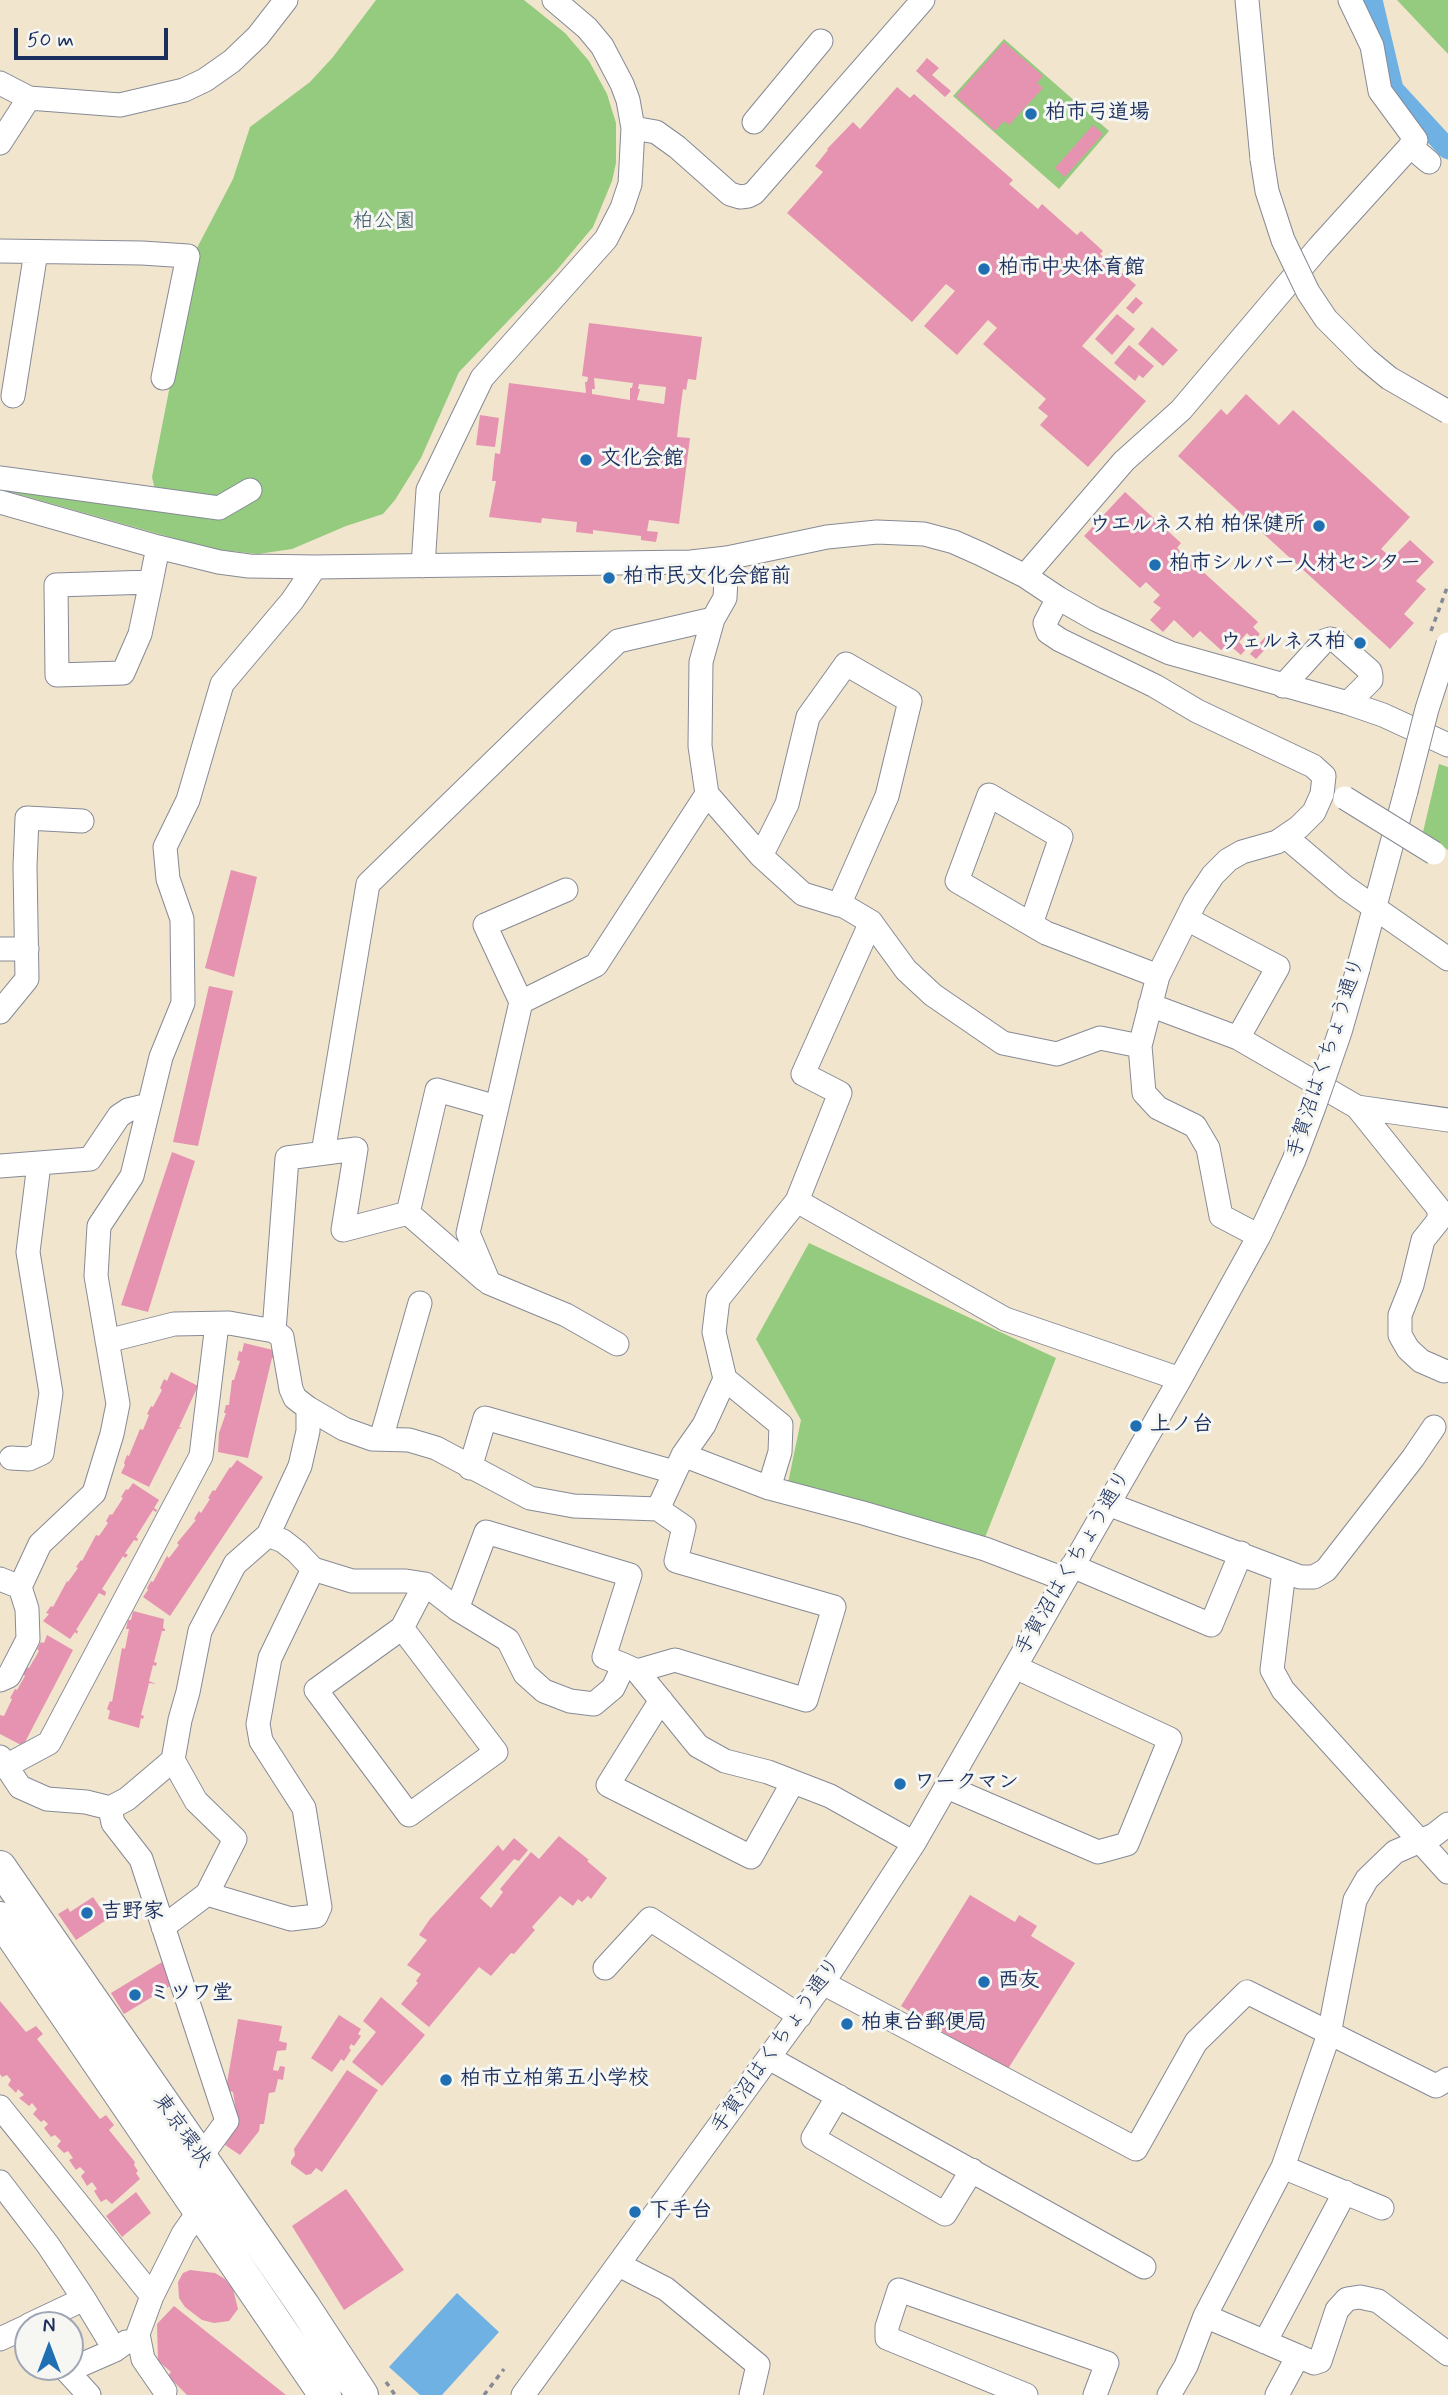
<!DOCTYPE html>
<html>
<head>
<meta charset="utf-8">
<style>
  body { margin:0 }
  #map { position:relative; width:1448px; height:2395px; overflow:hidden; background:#f1e5cd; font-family:Mynerve,sans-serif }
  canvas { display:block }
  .north { position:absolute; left:14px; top:2311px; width:70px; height:70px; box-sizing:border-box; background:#f6f6f2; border:2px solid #9ea6b7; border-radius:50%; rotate:0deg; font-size:19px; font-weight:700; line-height:28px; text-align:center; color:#1b2f5e }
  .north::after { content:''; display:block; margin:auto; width:24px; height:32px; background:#1f6fb2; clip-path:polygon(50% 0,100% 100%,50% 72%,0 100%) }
  .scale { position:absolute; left:14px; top:28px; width:154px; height:32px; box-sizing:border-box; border:4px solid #1b2f5e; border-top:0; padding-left:9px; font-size:21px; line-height:24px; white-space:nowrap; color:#1b2f5e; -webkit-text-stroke:5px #f6f6f2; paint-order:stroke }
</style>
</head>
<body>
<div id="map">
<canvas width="1448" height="2395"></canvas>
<div class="north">N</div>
<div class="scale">50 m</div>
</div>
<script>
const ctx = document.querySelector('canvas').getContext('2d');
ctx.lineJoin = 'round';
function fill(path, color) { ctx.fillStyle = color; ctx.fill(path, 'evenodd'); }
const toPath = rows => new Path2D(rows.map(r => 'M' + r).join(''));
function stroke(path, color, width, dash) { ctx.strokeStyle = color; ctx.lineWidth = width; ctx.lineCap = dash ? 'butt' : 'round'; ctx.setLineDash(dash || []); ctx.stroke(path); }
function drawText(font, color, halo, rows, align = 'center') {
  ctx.font = font + ' Mynerve,"Klee One",sans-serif'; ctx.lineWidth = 6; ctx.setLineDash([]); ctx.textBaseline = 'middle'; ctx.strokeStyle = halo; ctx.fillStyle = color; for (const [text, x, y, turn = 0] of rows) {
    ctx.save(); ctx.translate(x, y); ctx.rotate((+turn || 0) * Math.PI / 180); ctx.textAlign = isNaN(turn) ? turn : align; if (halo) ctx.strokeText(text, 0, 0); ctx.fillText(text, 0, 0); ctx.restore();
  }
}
fill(toPath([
  [376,0,524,0,565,33,589,61,607,94,616,123,616,163,612,181,593,227,556,271,459,372,421,458,395,500,383,514,346,526,292,549,258,554,212,549,0,489,159,507,152,477,197,248,233,179,250,127,310,82,333,57],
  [1397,0,1448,0,1448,54],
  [1004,39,1109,131,1059,189,953,96],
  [1439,764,1448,767,1448,850,1423,832],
  [809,1243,1056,1358,982,1545,788,1483,801,1420,756,1339]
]), '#94cb7e');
fill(toPath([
  [457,2293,499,2332,442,2395,420,2395,389,2367]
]), '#70b1e4');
stroke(toPath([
  [1372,0,1393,89,1448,149]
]), '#70b1e4', 21);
fill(toPath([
  [1004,42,1043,76,1037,83,1043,88,1009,125,1004,121,995,131,956,96],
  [927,58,939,68,932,75,951,91,945,97,916,71],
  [897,87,910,98,914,94,1013,180,1009,184,1038,209,1042,204,1077,235,1081,231,1103,251,1100,254,1136,285,1082,346,1146,401,1088,467,1040,425,1048,416,1038,408,1046,399,983,344,997,328,988,320,957,355,924,326,955,291,946,284,912,322,787,213,823,172,815,166,828,150,827,149,853,122,860,129],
  [1093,125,1103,134,1065,177,1055,168],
  [1136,297,1143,303,1133,314,1126,308],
  [1117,314,1135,329,1112,355,1095,339],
  [589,323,702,337,696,380,688,379,686,390,683,389,679,419,677,437,690,438,679,524,649,520,647,531,658,532,656,542,641,540,641,536,593,530,593,534,576,532,577,522,542,518,541,523,489,517,496,481,492,481,495,453,500,454,509,383,586,393,585,382,587,382,588,377,582,376],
  [594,378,633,383,632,388,630,388,630,400,592,394,592,389,595,389],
  [639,384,666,387,664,404,637,400,640,389,638,389],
  [1152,327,1178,350,1163,366,1138,344],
  [1129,345,1154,366,1143,378,1139,375,1135,381,1114,363],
  [1246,394,1279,425,1293,410,1410,517,1381,549,1392,558,1410,540,1434,562,1416,581,1426,589,1404,614,1414,623,1390,649,1178,456,1221,409,1227,415],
  [480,415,499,418,495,447,476,445],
  [1125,492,1181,543,1177,548,1258,622,1253,627,1260,634,1254,640,1247,633,1239,642,1246,649,1241,655,1228,644,1221,650,1200,631,1193,638,1174,620,1163,632,1150,620,1161,608,1153,602,1160,595,1146,582,1140,588,1084,536],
  [1266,636,1272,642,1256,659,1250,654],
  [231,870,257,877,234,977,205,968],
  [209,986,233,991,198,1146,173,1142],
  [172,1152,195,1161,148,1312,121,1305],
  [244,1343,273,1350,275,1358,272,1358,248,1458,218,1452,219,1433,226,1413,224,1413,226,1405,229,1405,232,1380,234,1380,240,1361,237,1360,239,1351,242,1352],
  [171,1372,198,1386,179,1427,182,1428,178,1429,149,1487,121,1473,125,1465,124,1463,127,1455,129,1456,140,1429,143,1430,149,1415,147,1414,151,1406,153,1407,162,1390,160,1388,164,1379,167,1381],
  [237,1460,263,1477,170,1616,143,1597,148,1590,147,1588,151,1581,153,1582,167,1556,169,1558,179,1545,177,1543,196,1520,194,1519,199,1511,201,1513,210,1499,208,1498,213,1490,215,1491,230,1467,231,1468],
  [133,1483,159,1500,154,1508,157,1510,156,1512,153,1510,136,1537,138,1539,137,1541,134,1540,125,1553,128,1555,125,1558,123,1556,102,1589,106,1592,105,1596,99,1593,76,1630,78,1631,77,1634,75,1632,70,1639,43,1621,49,1614,46,1613,51,1606,53,1607,67,1581,68,1582,78,1568,76,1567,81,1560,82,1561,96,1535,99,1536,108,1523,106,1521,110,1514,112,1515,123,1498,121,1497,126,1489,128,1490],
  [133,1611,164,1619,163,1628,165,1629,165,1631,162,1631,154,1662,157,1663,156,1666,153,1665,149,1681,156,1684,149,1683,141,1715,144,1716,143,1719,141,1718,139,1728,108,1719,110,1711,107,1709,110,1701,112,1702,122,1648,125,1649,129,1629,126,1629,128,1620,131,1620],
  [47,1635,73,1650,23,1746,0,1734,0,1715,4,1716,12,1699,10,1698,15,1689,17,1690,25,1676,23,1674,26,1667,29,1668,39,1651,37,1649,41,1642,44,1643],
  [559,1836,589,1860,587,1861,607,1878,591,1899,588,1896,582,1902,578,1899,573,1906,560,1896,532,1927,535,1930,514,1954,511,1953,491,1976,479,1967,429,2027,401,2004,418,1983,416,1981,421,1974,407,1965,427,1940,419,1935,430,1919,498,1845,503,1851,514,1838,528,1850,519,1861,514,1859,480,1898,491,1908,503,1892,500,1889,531,1852,539,1859],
  [970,1895,1015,1922,1019,1915,1037,1926,1031,1936,1075,1963,1006,2072,901,2006],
  [93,1897,108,1919,76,1940,58,1914,68,1908,70,1912],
  [162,1962,175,1983,124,2014,111,1993],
  [381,1997,425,2035,382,2086,352,2062,376,2032,363,2021],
  [0,2001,26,2032,36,2026,43,2034,37,2039,100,2119,106,2115,114,2125,109,2130,135,2162,134,2165,138,2171,136,2173,140,2179,112,2204,106,2199,101,2202,94,2191,97,2189,92,2182,87,2186,81,2176,85,2172,80,2167,76,2170,69,2160,73,2158,68,2151,64,2153,57,2146,61,2141,55,2135,51,2137,44,2128,48,2124,44,2120,41,2122,33,2114,37,2109,32,2103,29,2106,19,2098,24,2095,18,2089,16,2093,8,2085,11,2080,7,2075,2,2077,0,2074],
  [339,2015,361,2029,358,2034,361,2036,354,2046,351,2044,349,2048,351,2050,344,2061,341,2059,332,2072,311,2058],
  [238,2019,282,2026,279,2041,287,2043,286,2050,277,2051,273,2070,278,2071,280,2066,285,2067,283,2080,278,2079,275,2092,269,2093,264,2124,260,2124,259,2131,240,2155,225,2145,238,2123,233,2092,229,2091,227,2083],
  [347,2070,378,2090,322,2172,316,2168,311,2174,306,2175,291,2164,291,2161,295,2155,294,2149],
  [346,2189,404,2270,344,2310,292,2226],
  [136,2192,151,2213,122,2237,106,2216],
  [190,2270,215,2273,225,2279,233,2289,238,2309,229,2321,214,2323,202,2320,185,2307,179,2298,178,2282,183,2273],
  [174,2306,286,2395,187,2395,168,2376,171,2372,158,2361,157,2324]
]), '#e693b2');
const minor = toPath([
  [1247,0,1262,159],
  [0,83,29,98,120,105,184,90,205,80,232,61,258,36,286,0],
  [754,122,821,41],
  [633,128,656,132,677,147,730,194,740,197,748,196,754,193,923,0],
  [0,143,29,98],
  [1410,146,1429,162],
  [0,251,142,253,188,256,163,378],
  [13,396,36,252],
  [0,478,219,508,250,490],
  [0,502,158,547,219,562,249,566,315,567,691,562,727,558,827,537,877,532,924,534,954,542,981,554,1025,576,1058,598,1095,619,1170,653,1348,703,1383,715,1448,745],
  [423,566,428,490,482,378,606,239,622,208,630,184,633,128,628,100,622,84,602,46,587,28,554,0],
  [1025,576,1124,461,1181,410,1319,247,1416,140,1380,91,1372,46,1350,0],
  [151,582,56,585,57,675,123,673,140,634,151,582,158,547],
  [1058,598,1045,623,1048,632,1060,640,1155,686,1197,711,1313,766,1324,776,1322,794,1314,812,1299,827,1277,842,1242,852,1228,860,1213,875,1195,902,1158,976,1140,1046,1144,1093,1158,1108,1195,1126,1208,1148,1221,1216,1259,1236],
  [1283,686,1324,641,1330,639,1335,640,1370,671,1371,676,1371,680,1348,703],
  [707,794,700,746,701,662,713,619],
  [1286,837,1345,887,1448,959],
  [839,905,887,796,910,701,846,664,808,717,787,804,761,856,803,894,839,905,844,906,871,922],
  [1187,919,1278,967,1238,1038],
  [1031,924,1061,837,989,795,957,881,1046,933,1158,976],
  [0,949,27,949],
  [1358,969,1406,791],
  [521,1002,485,925,566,890],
  [1150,1005,1238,1038,1357,1107,1439,1209,1439,1220,1423,1240,1412,1285,1400,1315,1400,1335,1408,1349,1421,1361,1444,1371],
  [0,1012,27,979,25,866,27,818,82,821],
  [1140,1046,1100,1038,1057,1054,1003,1043,933,995,906,970,871,922,803,1074,840,1093,797,1201,1005,1319,1180,1379],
  [1357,1107,1448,1120],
  [323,1153,368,884,618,641,713,619,725,598,727,558],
  [0,1166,90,1159,119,1116,128,1110,149,1105],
  [485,1280,408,1213,437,1090,497,1107],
  [274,1331,287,1158,356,1149,343,1230,408,1213],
  [107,1341,174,1324,229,1323,274,1331,282,1337,291,1389,295,1398,308,1408],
  [617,1344,566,1315,489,1283,468,1233,521,1002,596,965,707,794,761,856],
  [381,1439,420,1303],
  [683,1455,769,1488,863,1513,985,1549,1064,1579],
  [11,1458,29,1459,42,1453,51,1393,28,1252,39,1164],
  [470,1468,485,1418,674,1472],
  [769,1488,780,1452,781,1425,725,1379,714,1332,718,1299,797,1201],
  [1108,1504,1300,1577,1314,1577,1326,1570,1413,1458,1434,1427],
  [268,1535,283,1541,297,1552,313,1569,352,1581,406,1581,425,1584,457,1609,508,1640,525,1674,544,1691,570,1701,594,1704,613,1688,624,1665,637,1671,698,1746,725,1761,768,1772,830,1796,914,1843],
  [1072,1566,1211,1625,1241,1553],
  [1284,1571,1272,1670,1283,1690,1448,1872],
  [0,1579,20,1587],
  [457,1609,486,1532,630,1575,604,1657,624,1665],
  [402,1628,496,1752,409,1815,316,1690,402,1628,425,1584],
  [637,1671,675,1660,806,1700,834,1607,676,1561,684,1527,658,1509],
  [0,1680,9,1676,28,1639,27,1609,20,1587,40,1544,94,1493,112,1434,118,1404,96,1276,99,1226,132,1176,161,1057,183,1003,182,919,168,879,165,847,188,800,222,684,292,601,315,567],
  [661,1700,608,1785,751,1857,793,1782],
  [0,1757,20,1787,47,1799,86,1802,110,1808,127,1799,173,1760,180,1720,188,1692,200,1631,235,1564,268,1535,300,1466,308,1431,308,1408,344,1429,372,1439,409,1440,436,1448,530,1498,574,1506,658,1509,683,1455,704,1425,725,1379],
  [6,1766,49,1743,201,1456,217,1324],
  [947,1787,1098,1852,1127,1844,1170,1739,1015,1667],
  [110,1808,113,1823,141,1859,227,2121,200,2158],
  [207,1894,291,1919,316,1916,320,1907,304,1808,261,1741,258,1724,270,1658,313,1569],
  [163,1927,207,1894,235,1839,196,1801,173,1760],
  [605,1968,650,1919,800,2016],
  [823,1983,1136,2149,1196,2042,1247,1992,1436,2086,1448,2079],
  [769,2058,1144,2267],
  [838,2096,813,2138,945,2214,972,2170],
  [0,2107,152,2296],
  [1283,2167,1382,2208],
  [0,2182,48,2245,84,2299,115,2350],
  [619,2265,666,2289,758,2365,751,2395],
  [1205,2316,1314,2363,1320,2361,1337,2310,1347,2299,1360,2297,1378,2301,1448,2354],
  [29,2325,84,2299],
  [0,2339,28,2326],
  [1265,2342,1345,2192],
  [165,2391,143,2359,138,2334,152,2296,183,2234,200,2210],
  [89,2395,67,2371,115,2350,126,2342],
  [523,2395,823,1983,914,1843,1180,1379,1259,1236,1274,1204],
  [1026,2395,887,2338,887,2327,899,2290,1107,2363,1095,2395],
  [1169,2395,1186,2366,1205,2316,1283,2167,1329,2034,1355,1900,1367,1879,1395,1852,1434,1835,1448,1824],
  [1277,2395,1298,2356]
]);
const highway = toPath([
  [0,1867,303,2305,362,2395],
  [0,1918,325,2395]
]);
stroke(minor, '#868a96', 25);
stroke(highway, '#868a96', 34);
stroke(toPath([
  [386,2382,395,2395],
  [484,2395,504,2369]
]), '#868a96', 3.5, [5, 5]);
stroke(minor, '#fff', 23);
stroke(highway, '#fff', 32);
const minorBridge = toPath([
  [1262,159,1267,191,1283,240,1308,292,1326,319,1366,359,1389,378,1448,412],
  [1406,791,1427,709,1448,644],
  [1345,798,1434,853],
  [1274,1204,1294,1160,1314,1107,1340,1032,1358,969]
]);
stroke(minorBridge, '#868a96', 25, []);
stroke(toPath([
  [1431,631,1448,585]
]), '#868a96', 3.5, [5, 5]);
stroke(minorBridge, '#fff', 23);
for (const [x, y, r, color] of [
  [1031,114,7,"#1f6fb2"],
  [984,269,7,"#1f6fb2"],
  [586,460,7,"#1f6fb2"],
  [1319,526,7,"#1f6fb2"],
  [1155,565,7,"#1f6fb2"],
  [609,578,7,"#1f6fb2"],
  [1360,643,7,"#1f6fb2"],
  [1136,1426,7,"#1f6fb2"],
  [900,1784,7,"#1f6fb2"],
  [87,1913,7,"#1f6fb2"],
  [984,1982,7,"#1f6fb2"],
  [135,1995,7,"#1f6fb2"],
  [847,2024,7,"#1f6fb2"],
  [446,2080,7,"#1f6fb2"],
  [635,2212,7,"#1f6fb2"]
]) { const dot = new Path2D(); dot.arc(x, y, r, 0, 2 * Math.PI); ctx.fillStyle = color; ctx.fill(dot); stroke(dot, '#f6f6f2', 2.5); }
drawText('bold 21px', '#1b2f5e', '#f6f6f2', [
  ["柏市弓道場",1045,114],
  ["柏市中央体育館",998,269],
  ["文化会館",600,460],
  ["ウエルネス柏 柏保健所",1305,526,"right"],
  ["柏市シルバー人材センター",1169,565],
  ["柏市民文化会館前",623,578],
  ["ウェルネス柏",1346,643,"right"],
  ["上ノ台",1150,1426],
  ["ワークマン",914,1784],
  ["吉野家",101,1913],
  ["西友",998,1982],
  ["ミツワ堂",149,1995],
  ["柏東台郵便局",861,2024],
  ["柏市立柏第五小学校",460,2080],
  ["下手台",649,2212]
], 'left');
drawText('21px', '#395666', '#f6f6f2', [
  ["柏公園",384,223]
]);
drawText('21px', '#1b2f5e', '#f6f6f2', [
  ["手賀沼はくちょう通り",1327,1058,-72],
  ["手賀沼はくちょう通り",1074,1563,-60],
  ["手賀沼はくちょう通り",777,2046,-55],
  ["東京環状",181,2131,55]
]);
</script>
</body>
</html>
